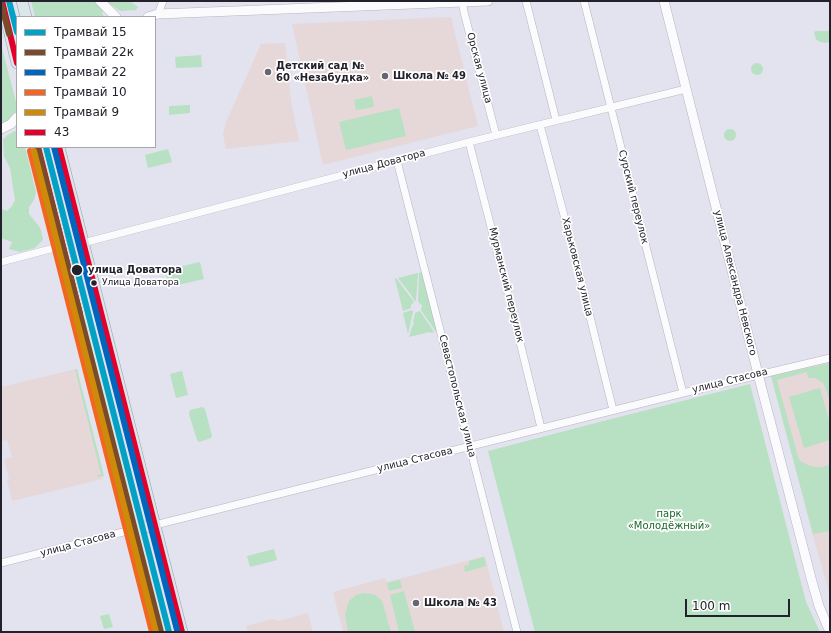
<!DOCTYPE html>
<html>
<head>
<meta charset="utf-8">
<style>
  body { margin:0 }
  #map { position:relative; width:831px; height:633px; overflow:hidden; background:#e3e2ef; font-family:"DejaVu Sans",sans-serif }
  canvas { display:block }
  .frame { position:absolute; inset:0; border:2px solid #23212b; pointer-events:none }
  .legend { position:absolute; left:16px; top:16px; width:140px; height:132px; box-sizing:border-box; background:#fff; border:1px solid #a7a6aa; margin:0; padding:5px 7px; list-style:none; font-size:12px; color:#23212b }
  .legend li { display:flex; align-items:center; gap:8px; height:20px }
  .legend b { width:20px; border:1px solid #a7a6aa }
  .scale { position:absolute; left:685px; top:599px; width:105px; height:18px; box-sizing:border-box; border:2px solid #23212b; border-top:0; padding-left:5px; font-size:12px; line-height:14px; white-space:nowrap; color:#23212b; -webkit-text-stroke:3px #fff; paint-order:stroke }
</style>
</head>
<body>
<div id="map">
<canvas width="831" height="633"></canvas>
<div class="frame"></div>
<ul class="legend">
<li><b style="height:5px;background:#02a2c6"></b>Трамвай 15</li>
<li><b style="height:5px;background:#7a4b2a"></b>Трамвай 22к</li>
<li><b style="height:5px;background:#0065bd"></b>Трамвай 22</li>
<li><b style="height:5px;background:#f26522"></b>Трамвай 10</li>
<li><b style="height:5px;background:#cd8b09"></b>Трамвай 9</li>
<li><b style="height:5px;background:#e4002b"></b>43</li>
</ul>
<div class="scale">100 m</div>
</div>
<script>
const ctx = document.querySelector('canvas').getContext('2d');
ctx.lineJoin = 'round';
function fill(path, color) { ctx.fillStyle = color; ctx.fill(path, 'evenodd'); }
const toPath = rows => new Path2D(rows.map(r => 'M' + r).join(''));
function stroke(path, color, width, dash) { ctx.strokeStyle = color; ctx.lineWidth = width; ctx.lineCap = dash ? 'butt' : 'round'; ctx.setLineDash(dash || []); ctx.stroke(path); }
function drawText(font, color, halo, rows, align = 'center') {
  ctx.font = font + ' "DejaVu Sans",sans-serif'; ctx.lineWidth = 3.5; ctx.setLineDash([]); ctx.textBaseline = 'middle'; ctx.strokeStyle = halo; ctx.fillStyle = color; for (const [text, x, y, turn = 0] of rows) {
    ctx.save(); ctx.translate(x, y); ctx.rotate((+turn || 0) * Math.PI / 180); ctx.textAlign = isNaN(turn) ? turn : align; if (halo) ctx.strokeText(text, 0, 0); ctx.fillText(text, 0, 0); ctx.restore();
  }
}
fill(toPath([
  [451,17,478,126,323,165,292,24],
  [285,43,291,100,299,141,226,149,223,134,226,122,261,44],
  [830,362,830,596,813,536,771,376],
  [76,369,103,479,12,501,7,480,9,479,4,460,12,457,7,440,1,441,1,396,2,395,1,387],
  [485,556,504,632,343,632,333,592,385,578,387,582],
  [308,613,313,632,248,632,246,626,273,619,279,621]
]), '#e6d8d9');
fill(toPath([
  [31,1,94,1,104,10,102,13,104,17,35,17],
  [106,1,130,1,138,7,136,10,120,11],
  [816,31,830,31,830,42,824,43,818,41,816,39,814,32],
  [2,48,17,106,17,110,14,116,9,120,1,125,1,49],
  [201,55,202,67,176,68,175,57],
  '751 69a6 6 0 1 1 12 0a6 6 0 1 1-12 0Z',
  [372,96,374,107,356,110,354,100],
  [190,105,190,113,169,115,169,106],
  [399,108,406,136,346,150,339,122],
  '724 135a6 6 0 1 1 12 0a6 6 0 1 1-12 0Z',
  [15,131,17,132,17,147,25,147,36,192,34,200,29,207,29,214,38,225,41,230,43,240,35,248,20,252,9,249,12,242,1,238,1,209,7,211,12,206,15,200,10,168,4,156,3,139,9,134],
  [168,149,172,162,148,168,145,155],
  [200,262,204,279,169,287,165,270],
  [423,272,439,331,436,332,421,310,422,305,418,302,419,273],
  [418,273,416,301,415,301,412,297,412,296,398,278],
  [396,278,414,302,411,305,411,308,403,311,395,279],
  [412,310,413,312,408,334,403,313],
  [420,311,434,332,431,333,429,332,409,337,412,327,413,326,414,323,413,322,415,313],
  [830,363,830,402,826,389,823,383,815,378,808,378,807,372,777,380,798,457,800,461,810,466,817,467,823,467,830,464,830,520,829,521,830,531,813,534,771,376],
  [75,369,77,369,104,476,97,477,97,476,101,474],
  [182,371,188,395,176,398,170,374],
  [750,384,806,602,820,632,535,632,488,451,615,418],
  [820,388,830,424,830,440,804,448,789,397],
  [202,407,205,409,212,436,211,438,199,442,197,440,189,414,190,410],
  [274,549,277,560,250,567,247,556],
  [484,557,486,566,465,572,464,566,469,565,469,561],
  [400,580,402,588,389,591,387,583],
  [404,591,415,632,399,632,390,595],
  [364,593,372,594,377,596,382,601,391,632,348,632,345,615,348,604,350,600,356,595],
  [109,614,113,627,104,629,100,616]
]), '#b8e0c2');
const minor = toPath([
  [462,1,464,12,496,135],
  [526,1,556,120],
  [584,1,683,393],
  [158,14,163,1],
  [540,125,578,268,613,410],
  [469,142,506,285,541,428],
  [397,161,517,632],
  [83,243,469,142,686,89],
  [1,262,62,246],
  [155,525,683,393,830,358],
  [1,563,135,529]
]);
const tertiary = toPath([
  [100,1,116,17],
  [664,1,758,374,811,578,819,606,830,632],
  [148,17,158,14,488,1],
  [1,129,11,124,17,117]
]);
const primary = toPath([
  [2,1,17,63],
  [22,1,26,17],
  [38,147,62,246,122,477,161,632],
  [59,147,182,632],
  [135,529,155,525]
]);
stroke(minor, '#b7b5c0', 8);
stroke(tertiary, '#b7b5c0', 10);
stroke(primary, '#90a4aa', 12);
stroke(minor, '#fbfbfd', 7);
stroke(tertiary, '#fbfbfd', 9);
stroke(primary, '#dbe6e8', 11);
stroke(toPath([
  [1,235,2,235]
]), '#d5d4d8', 2, [2, 4]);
stroke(toPath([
  [2,1,17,63],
  [38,147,80,314],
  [59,147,182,632]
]), '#e4002b', 6);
stroke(toPath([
  [9,1,17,32],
  [46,147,169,632]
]), '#02a2c6', 6);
stroke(toPath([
  [1,3,9,34],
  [38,149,161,632]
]), '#7a4b2a', 6);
stroke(toPath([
  [54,147,177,630]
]), '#0065bd', 6);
stroke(toPath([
  [30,151,152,632]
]), '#f26522', 6);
stroke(toPath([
  [34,151,156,632]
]), '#cd8b09', 6);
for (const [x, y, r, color] of [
  [268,72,4,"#666570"],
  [385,76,4,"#666570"],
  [77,270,6,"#23212b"],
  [94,283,3.5,"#23212b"],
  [416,603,4,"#666570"]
]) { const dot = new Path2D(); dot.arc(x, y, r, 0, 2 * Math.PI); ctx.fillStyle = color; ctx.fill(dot); stroke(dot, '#fff', 1.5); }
drawText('9px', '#23212b', '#fff', [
  ["Улица Доватора",102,283]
], 'left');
drawText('bold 10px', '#23212b', '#fff', [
  ["Детский сад №",276,66],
  ["60 «Незабудка»",276,78],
  ["Школа № 49",393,76],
  ["Школа № 43",424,603]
], 'left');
drawText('10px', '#23212b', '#fff', [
  ["Орская улица",479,68,75],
  ["улица Доватора",384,164,-15],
  ["Сурский переулок",633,197,76],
  ["Харьковская улица",577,267,76],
  ["улица Александра Невского",735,283,76],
  ["Мурманский переулок",506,285,76],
  ["улица Стасова",730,381,-14],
  ["Севастопольская улица",457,396,76],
  ["улица Стасова",415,460,-14],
  ["улица Стасова",78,544,-15]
]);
drawText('bold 10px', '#23212b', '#fff', [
  ["улица Доватора",88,270]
], 'left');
drawText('10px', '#18672a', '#fff', [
  ["парк",669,514],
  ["«Молодёжный»",669,526]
]);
</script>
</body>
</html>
